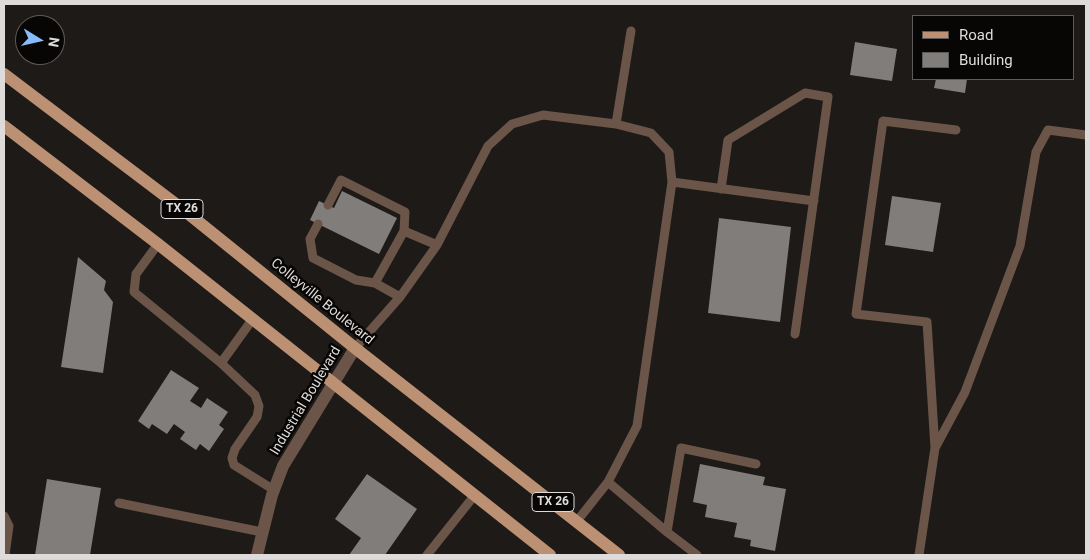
<!DOCTYPE html>
<html>
<head>
<meta charset="utf-8">
<style>
  body { margin:0 }
  #map { position:relative; width:1090px; height:559px; overflow:hidden; background:#1e1a18; font-family:Roboto,sans-serif }
  canvas { display:block }
  .frame { position:absolute; inset:0; border:5px solid #dedbda; pointer-events:none }
  .legend { position:absolute; left:912px; top:15px; width:162px; height:65px; box-sizing:border-box; background:#070605; border:1px solid #5d5b5a; margin:0; padding:6px 9px; list-style:none; font-size:15px; color:#dedbda }
  .legend li { display:flex; align-items:center; gap:10px; height:25px }
  .legend b { width:25px; border:1px solid #5d5b5a }
  .north { position:absolute; left:15px; top:15px; width:50px; height:50px; box-sizing:border-box; background:#070605; border:1px solid #5d5b5a; border-radius:50%; rotate:99deg; font-size:14px; font-weight:700; line-height:20px; text-align:center; color:#dedbda }
  .north::after { content:''; display:block; margin:auto; width:18px; height:22px; background:#87bbfb; clip-path:polygon(50% 0,100% 100%,50% 72%,0 100%) }
</style>
</head>
<body>
<div id="map">
<canvas width="1090" height="559"></canvas>
<div class="frame"></div>
<ul class="legend">
<li><b style="height:6px;background:#bc9073"></b>Road</li>
<li><b style="height:14px;background:#817d7a"></b>Building</li>
</ul>
<div class="north">N</div>
</div>
<script>
const ctx = document.querySelector('canvas').getContext('2d');
ctx.lineJoin = 'round';
function fill(path, color) { ctx.fillStyle = color; ctx.fill(path, 'evenodd'); }
const toPath = rows => new Path2D(rows.map(r => 'M' + r).join(''));
function stroke(path, color, width, dash) { ctx.strokeStyle = color; ctx.lineWidth = width; ctx.lineCap = dash ? 'butt' : 'round'; ctx.setLineDash(dash || []); ctx.stroke(path); }
function drawText(font, color, halo, rows, align = 'center') {
  ctx.font = font + ' Roboto,sans-serif'; ctx.lineWidth = 5; ctx.setLineDash([]); ctx.textBaseline = 'middle'; ctx.strokeStyle = halo; ctx.fillStyle = color; for (const [text, x, y, turn = 0] of rows) {
    ctx.save(); ctx.translate(x, y); ctx.rotate((+turn || 0) * Math.PI / 180); ctx.textAlign = isNaN(turn) ? turn : align; if (halo) ctx.strokeText(text, 0, 0); ctx.fillText(text, 0, 0); ctx.restore();
  }
}
fill(toPath([
  [855,42,897,49,892,81,850,75],
  [936,79,967,79,965,93,934,88],
  [342,191,397,218,379,254,310,220,319,201,334,208],
  [892,196,941,203,933,252,885,245],
  [719,218,791,227,780,322,708,313],
  [78,257,106,281,104,290,113,302,103,373,61,367],
  [171,370,199,388,190,401,201,408,207,398,228,412,219,425,224,429,209,451,200,444,196,450,180,439,185,432,174,424,167,434,152,424,149,429,138,421],
  [700,464,765,477,763,485,786,489,775,551,750,546,751,540,734,537,737,523,705,517,707,505,693,502],
  [367,474,417,509,385,555,349,555,361,538,335,519],
  [47,479,101,488,90,555,35,555]
]), '#817d7a');
stroke(toPath([
  [616,124,631,31],
  [672,182,814,201],
  [721,189,728,140,805,93,828,97,795,334],
  [328,205,341,180,405,212,404,231],
  [318,224,310,239,313,258,356,280,375,283],
  [158,244,136,274,134,292,221,363,252,320],
  [437,245,488,146,512,124,543,115,616,124,651,133,669,152,672,182,637,426,608,482,577,521],
  [355,348,400,297,437,245,404,231,375,283,400,297],
  [221,363,255,395,259,406,257,417,235,449,232,458,234,465,274,490],
  [935,448,927,322,856,314,883,121,956,130],
  [608,482,667,532],
  [119,503,262,532],
  [4,516,9,526,5,555],
  [427,555,474,496],
  [697,555,667,532,681,448,756,464],
  [919,555,935,448,965,392,1020,246,1036,152,1048,130,1086,135]
]), '#6b5548', 9);
stroke(toPath([
  [257,555,272,495,283,466,355,348]
]), '#6b5548', 12);
stroke(toPath([
  [4,74,185,211,355,348,619,555],
  [4,126,158,244,550,555]
]), '#bc9073', 12);
for (const [x, y, w] of [
  [182,209,42],
  [553,502,42]
]) { const box = new Path2D(); box.roundRect(x - w / 2, y - 9.5, w, 19, 4); ctx.fillStyle = '#070605'; ctx.fill(box); stroke(box, '#dedbda', 1); }
drawText('bold 12px', '#dedbda', null, [
  ["TX 26",182,209],
  ["TX 26",553,502]
]);
drawText('14px', '#dedbda', '#070605', [
  ["Colleyville Boulevard",322,302,39],
  ["Industrial Boulevard",306,401,-59]
]);
</script>
</body>
</html>
